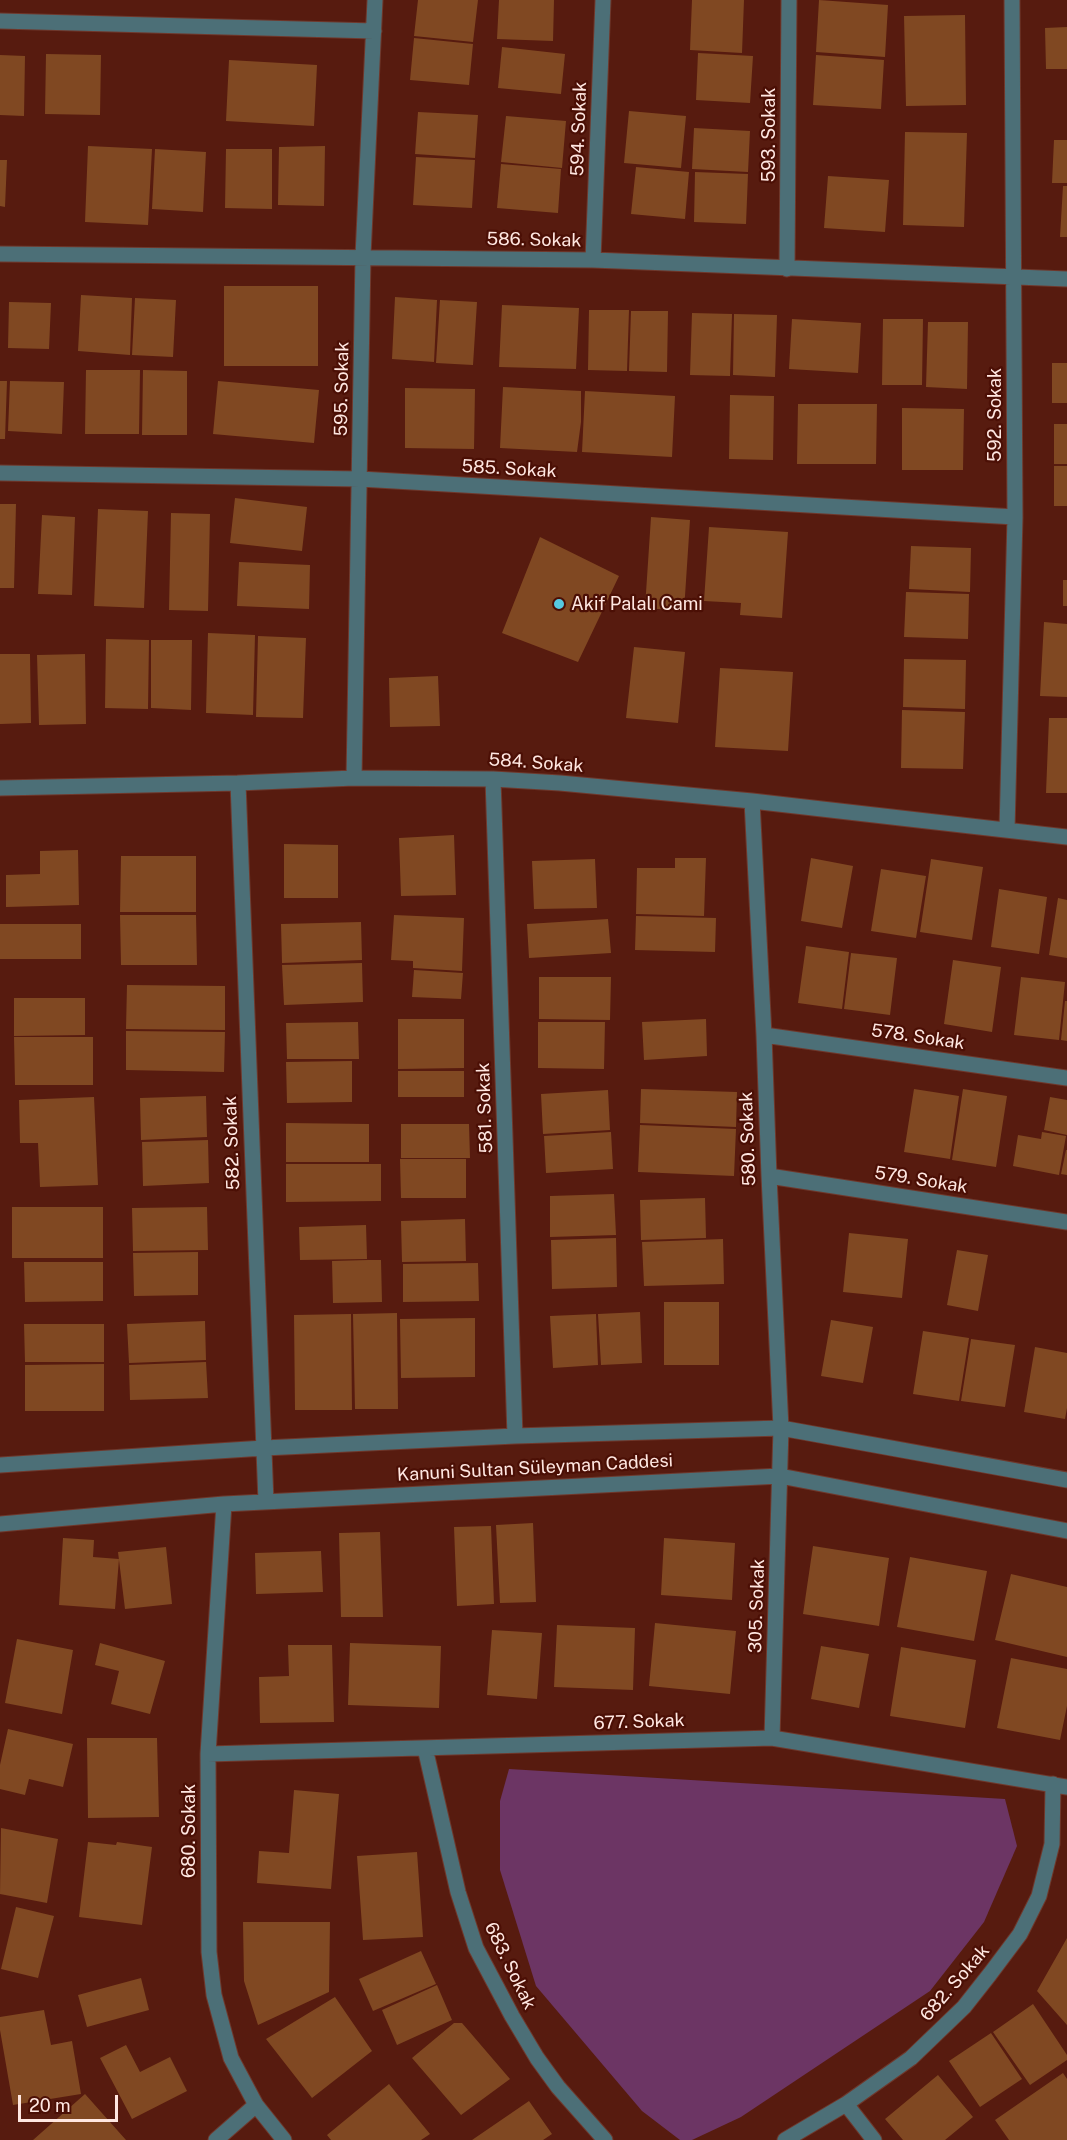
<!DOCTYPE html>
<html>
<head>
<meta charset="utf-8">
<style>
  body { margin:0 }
  #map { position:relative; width:1067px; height:2140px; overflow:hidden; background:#571b0f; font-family:"Public Sans",sans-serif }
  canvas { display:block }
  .scale { position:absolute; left:18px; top:2095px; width:100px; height:27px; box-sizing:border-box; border:3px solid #ffe7e1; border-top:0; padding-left:8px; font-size:18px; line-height:21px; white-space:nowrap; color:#ffe7e1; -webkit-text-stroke:4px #4b0f05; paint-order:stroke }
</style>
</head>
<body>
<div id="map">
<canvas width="1067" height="2140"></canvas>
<div class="scale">20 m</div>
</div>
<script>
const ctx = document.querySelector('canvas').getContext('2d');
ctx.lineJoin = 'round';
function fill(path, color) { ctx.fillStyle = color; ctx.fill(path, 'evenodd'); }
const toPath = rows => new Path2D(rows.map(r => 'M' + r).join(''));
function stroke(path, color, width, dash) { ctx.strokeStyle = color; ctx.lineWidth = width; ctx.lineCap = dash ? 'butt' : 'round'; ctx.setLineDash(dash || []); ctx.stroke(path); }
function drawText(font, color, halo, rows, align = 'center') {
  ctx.font = font + ' "Public Sans",sans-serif'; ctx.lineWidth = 4.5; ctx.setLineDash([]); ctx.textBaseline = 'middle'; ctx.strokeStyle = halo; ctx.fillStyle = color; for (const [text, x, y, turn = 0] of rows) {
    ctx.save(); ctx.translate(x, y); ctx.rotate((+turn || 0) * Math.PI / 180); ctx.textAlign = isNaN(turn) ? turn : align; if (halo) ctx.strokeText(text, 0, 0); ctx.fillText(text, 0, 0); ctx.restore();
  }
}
fill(toPath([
  [509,1769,1005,1799,1017,1846,984,1922,930,1991,741,2117,692,2140,680,2140,642,2111,536,1986,500,1870,500,1801]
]), '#6c3564');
fill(toPath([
  [418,0,478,0,473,42,414,36],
  [499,0,554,0,553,41,497,39],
  [692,0,744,0,742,53,690,50],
  [819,0,888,5,885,57,816,52],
  [965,15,966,105,906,106,904,16],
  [1067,27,1067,69,1046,69,1045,28],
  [414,38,473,44,469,85,410,80],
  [502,47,565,54,561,94,498,88],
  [698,53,753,56,750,103,696,100],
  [46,54,101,55,100,115,45,114],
  [0,55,25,56,24,116,0,115],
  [816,55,884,60,881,109,813,105],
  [229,60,317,65,314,126,226,121],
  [629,111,686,116,681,168,624,163],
  [418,112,478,115,475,158,415,154],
  [506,116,566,121,562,168,501,162],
  [694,128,750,131,748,172,692,169],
  [905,132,967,133,964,227,903,225],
  [1054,140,1067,140,1067,183,1052,183],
  [88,146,152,149,148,225,85,222],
  [325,146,324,206,278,205,279,147],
  [155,149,206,152,203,212,152,209],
  [226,149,272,149,272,209,225,208],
  [416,157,475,160,472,208,413,205],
  [0,160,7,160,5,207,0,206],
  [501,164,561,169,558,213,497,208],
  [636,167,689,172,685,219,631,214],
  [695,172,748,174,746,224,694,222],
  [828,176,889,180,885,232,824,228],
  [1063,186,1067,186,1067,237,1060,237],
  [224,286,318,286,318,366,224,366],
  [81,295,132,298,130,355,78,351],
  [395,297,437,300,434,362,392,359],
  [135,298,176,300,173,357,132,355],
  [440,300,477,302,473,365,436,363],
  [9,302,51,303,49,349,8,348],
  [502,305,579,308,576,369,499,367],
  [589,310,629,310,627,371,588,370],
  [631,311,668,311,667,372,629,371],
  [692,313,732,314,730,376,690,375],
  [734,314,777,315,775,377,733,375],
  [792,319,861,323,858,373,789,369],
  [883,319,923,319,922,385,882,385],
  [928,322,968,322,967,389,926,387],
  [1052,363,1067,363,1067,403,1052,403],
  [86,370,140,370,139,434,85,434],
  [143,370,187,371,187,435,142,435],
  [0,381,7,381,5,439,0,439],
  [10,381,64,382,62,434,8,431],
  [218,381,319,390,314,443,213,434],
  [503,387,581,391,581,422,577,452,500,448],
  [405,388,475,389,474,449,405,448],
  [585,391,675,396,672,457,582,452],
  [730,395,774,396,773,460,729,459],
  [798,404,877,404,876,464,797,464],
  [902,408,964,409,963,470,902,470],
  [1054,424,1067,424,1067,464,1054,464],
  [1054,466,1067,466,1067,506,1054,506],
  [235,498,307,507,302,551,230,543],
  [0,504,16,504,14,588,0,588],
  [98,509,148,511,144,608,94,606],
  [171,513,210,514,208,611,169,610],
  [42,515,75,517,72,595,38,594],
  [651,517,690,520,684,611,645,608],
  [709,527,788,532,782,618,740,615,741,603,704,601],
  [540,537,619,576,578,662,502,633],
  [911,546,971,548,970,592,909,589],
  [239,562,310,565,309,609,237,606],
  [1063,580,1067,580,1067,606,1063,606],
  [906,592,969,594,968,639,904,637],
  [1044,622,1067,624,1067,697,1040,696],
  [208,633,255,635,253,715,206,713],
  [258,636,306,638,303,718,256,717],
  [106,639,149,640,148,709,105,708],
  [151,640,192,640,191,710,151,708],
  [634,647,685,652,678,723,626,718],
  [0,654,30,654,31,723,0,724],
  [85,654,86,724,39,725,37,655],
  [904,659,966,660,965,709,903,707],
  [720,668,793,672,788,751,715,747],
  [438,676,440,726,390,727,389,678],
  [902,710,965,712,963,769,901,768],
  [1049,718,1067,718,1067,793,1046,793],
  [454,835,456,895,401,896,399,838],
  [284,844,338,845,338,898,284,898],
  [78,850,79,905,6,907,6,875,40,874,40,851],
  [121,856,196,856,196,912,120,912],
  [675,858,706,858,704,916,636,914,637,868,675,868],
  [811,858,853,866,842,928,801,921],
  [595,859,597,908,534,909,532,861],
  [931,859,983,867,972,940,920,932],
  [881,869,926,876,916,938,871,931],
  [999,889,1047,897,1039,954,991,947],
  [1058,898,1067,900,1067,958,1049,955],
  [120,915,196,915,197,965,121,965],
  [394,915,464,918,462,971,413,968,413,961,391,960],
  [636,916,716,918,715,952,635,950],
  [608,919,611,953,529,958,527,924],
  [361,922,362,960,282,963,281,924],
  [0,924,81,924,81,959,0,959],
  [806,946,849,952,842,1009,798,1003],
  [851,953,897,958,890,1015,844,1009],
  [953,960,1001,967,992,1032,944,1024],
  [362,963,363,1002,284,1005,282,965],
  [414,970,463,973,461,999,412,997],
  [539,977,611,977,610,1020,539,1019],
  [1021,977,1065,982,1059,1040,1014,1035],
  [127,985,225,986,225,1030,126,1029],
  [14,998,85,998,85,1035,14,1036],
  [1065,1001,1067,1001,1067,1041,1061,1040],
  [398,1019,464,1019,464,1068,398,1069],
  [706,1019,707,1056,644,1060,642,1022],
  [358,1022,359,1059,287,1059,286,1023],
  [538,1022,605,1022,604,1069,538,1068],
  [126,1031,225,1032,224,1072,126,1070],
  [14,1037,93,1037,93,1085,15,1085],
  [352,1061,352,1102,287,1103,286,1062],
  [398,1071,464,1071,464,1097,398,1097],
  [641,1089,737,1092,736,1127,640,1123],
  [914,1089,959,1096,950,1159,904,1152],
  [963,1089,1007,1096,996,1167,952,1160],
  [608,1090,610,1130,543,1134,541,1094],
  [206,1096,207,1137,141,1140,140,1098],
  [94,1097,98,1185,40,1187,38,1143,20,1143,19,1100],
  [1050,1097,1067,1100,1067,1135,1044,1130],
  [286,1123,369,1124,369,1162,286,1162],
  [401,1124,469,1124,470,1158,401,1158],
  [640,1125,736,1129,734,1176,638,1172],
  [611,1132,613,1169,546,1173,544,1136],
  [1042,1132,1066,1136,1059,1175,1013,1166,1018,1135,1041,1139],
  [208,1140,209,1183,143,1186,142,1142],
  [1066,1150,1067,1150,1067,1175,1061,1174],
  [400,1159,466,1159,466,1198,401,1198],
  [286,1164,381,1164,381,1201,286,1202],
  [614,1194,616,1235,550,1237,550,1196],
  [705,1198,706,1238,641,1240,640,1200],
  [12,1207,103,1207,103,1258,12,1258],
  [207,1207,208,1250,133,1251,132,1208],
  [465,1219,466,1261,402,1262,401,1221],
  [366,1225,367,1259,300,1260,299,1227],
  [849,1233,908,1239,902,1298,843,1292],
  [616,1238,617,1287,552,1289,551,1240],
  [723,1239,724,1284,644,1286,642,1242],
  [957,1250,988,1255,978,1311,947,1305],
  [198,1252,198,1295,134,1296,133,1253],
  [368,1260,381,1260,382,1302,333,1303,332,1261],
  [24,1262,103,1262,103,1301,25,1302],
  [478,1263,479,1301,403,1302,403,1264],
  [664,1302,719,1302,719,1365,664,1365],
  [640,1312,642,1363,601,1365,598,1314],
  [397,1313,398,1409,355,1409,353,1314],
  [351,1314,352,1410,295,1410,294,1315],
  [596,1314,598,1365,553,1368,550,1316],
  [475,1318,475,1377,401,1378,400,1319],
  [831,1320,873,1327,863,1383,821,1376],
  [205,1321,206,1360,129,1363,127,1324],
  [24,1324,104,1324,104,1362,25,1362],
  [923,1331,969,1338,959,1401,913,1394],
  [971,1339,1015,1345,1005,1407,961,1401],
  [1035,1347,1067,1353,1067,1408,1065,1419,1024,1412],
  [206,1362,208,1398,130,1400,129,1365],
  [104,1364,104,1411,25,1411,25,1365],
  [533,1523,536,1602,500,1603,496,1525],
  [491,1526,494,1604,457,1606,454,1527],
  [380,1532,383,1617,341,1617,339,1533],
  [63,1538,94,1540,93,1557,119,1559,115,1609,59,1605],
  [664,1538,735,1543,732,1600,661,1595],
  [813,1546,889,1558,879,1626,803,1614],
  [166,1547,172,1604,125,1609,118,1552],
  [321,1551,323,1592,256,1594,255,1553],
  [910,1557,987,1571,974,1641,897,1627],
  [1011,1574,1067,1587,1067,1657,995,1640],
  [655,1623,736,1631,730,1694,649,1686],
  [557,1625,635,1628,633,1690,554,1687],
  [492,1630,542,1633,537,1699,487,1695],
  [17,1639,73,1650,62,1714,5,1703],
  [100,1643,165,1661,150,1714,111,1704,119,1671,95,1665],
  [350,1643,441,1646,439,1708,348,1705],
  [288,1645,332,1645,334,1722,260,1723,259,1677,289,1676],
  [821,1646,869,1654,859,1708,811,1699],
  [901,1647,976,1660,965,1728,890,1716],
  [1011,1658,1067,1669,1067,1706,1060,1740,997,1728],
  [8,1729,73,1744,63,1787,29,1779,25,1795,0,1789,0,1765],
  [87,1738,157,1738,159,1817,88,1818],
  [294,1790,339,1794,331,1889,257,1883,259,1851,289,1853],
  [1,1828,58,1839,47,1903,0,1894],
  [88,1842,116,1845,117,1842,152,1847,142,1925,79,1917],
  [417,1852,423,1937,363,1940,357,1856],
  [16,1907,54,1916,38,1978,1,1969],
  [243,1922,330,1922,329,1992,258,2025,244,1981],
  [1067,1938,1067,2025,1037,1991],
  [421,1951,436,1984,373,2011,359,1979],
  [141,1978,149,2010,87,2027,78,1995],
  [437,1985,452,2020,397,2045,382,2010],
  [335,1997,372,2051,312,2098,266,2039],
  [1033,2004,1067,2055,1067,2060,1030,2085,993,2032],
  [44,2010,51,2045,72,2041,81,2094,13,2105,0,2030,0,2017],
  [454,2023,462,2023,510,2079,461,2115,412,2058],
  [991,2033,1022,2079,980,2107,949,2061],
  [126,2045,140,2072,170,2057,187,2091,132,2119,100,2058],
  [1063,2073,1067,2079,1067,2140,1009,2140,995,2120],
  [938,2075,973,2117,945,2140,903,2140,885,2119],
  [389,2084,430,2134,421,2140,331,2140,327,2135],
  [85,2094,126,2140,33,2140],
  [529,2101,552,2134,543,2140,472,2140]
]), '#804822');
const minor = toPath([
  [0,21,374,31],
  [0,254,593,260,1067,279],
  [593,260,603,0],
  [787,269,789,0],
  [0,473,360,479,1015,517],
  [354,778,363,256,375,0],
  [493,779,515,1436],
  [238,783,266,1502],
  [0,788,238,783,354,778,493,779,560,783,752,801,1067,837],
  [752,801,764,1035,769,1176,781,1428,772,1738],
  [1007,830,1015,517,1012,0],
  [764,1035,1067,1078],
  [769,1176,1067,1222],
  [0,1465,264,1448,515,1436,781,1428,1067,1480],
  [224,1504,208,1754,209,1952,214,1995,231,2058,256,2105,284,2140],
  [0,1524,224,1504,780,1476,1067,1531],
  [425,1748,458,1892,476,1948,512,2016,537,2058,558,2087,605,2140],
  [208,1754,772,1738,1067,1787],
  [846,2104,874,2140],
  [216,2140,256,2105],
  [785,2140,846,2104,911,2058,964,2007,990,1974,1020,1934,1039,1896,1052,1844,1053,1784]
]);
stroke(minor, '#6f382c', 17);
stroke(minor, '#4c6f77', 15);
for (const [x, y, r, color] of [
  [559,604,6,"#56c9e0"]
]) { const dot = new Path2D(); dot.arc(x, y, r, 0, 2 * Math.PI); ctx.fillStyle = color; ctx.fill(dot); stroke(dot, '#4b0f05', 2); }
drawText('18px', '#ffe7e1', '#4b0f05', [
  ["594. Sokak",579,129,-88],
  ["593. Sokak",769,135,-90],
  ["586. Sokak",534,240,1],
  ["595. Sokak",342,389,-89],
  ["592. Sokak",995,415,-90],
  ["585. Sokak",509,469,3],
  ["584. Sokak",536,763,4],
  ["578. Sokak",918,1037,8],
  ["581. Sokak",485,1108,-92],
  ["580. Sokak",748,1139,-92],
  ["582. Sokak",232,1143,-92],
  ["579. Sokak",921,1180,9],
  ["Kanuni Sultan Süleyman Caddesi",535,1468,-3],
  ["305. Sokak",757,1606,-88],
  ["677. Sokak",639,1722,-2],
  ["680. Sokak",189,1831,-90],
  ["683. Sokak",510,1966,64],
  ["682. Sokak",955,1983,-49]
]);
drawText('18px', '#ffe7e1', '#4b0f05', [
  ["Akif Palalı Cami",571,604]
], 'left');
</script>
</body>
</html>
